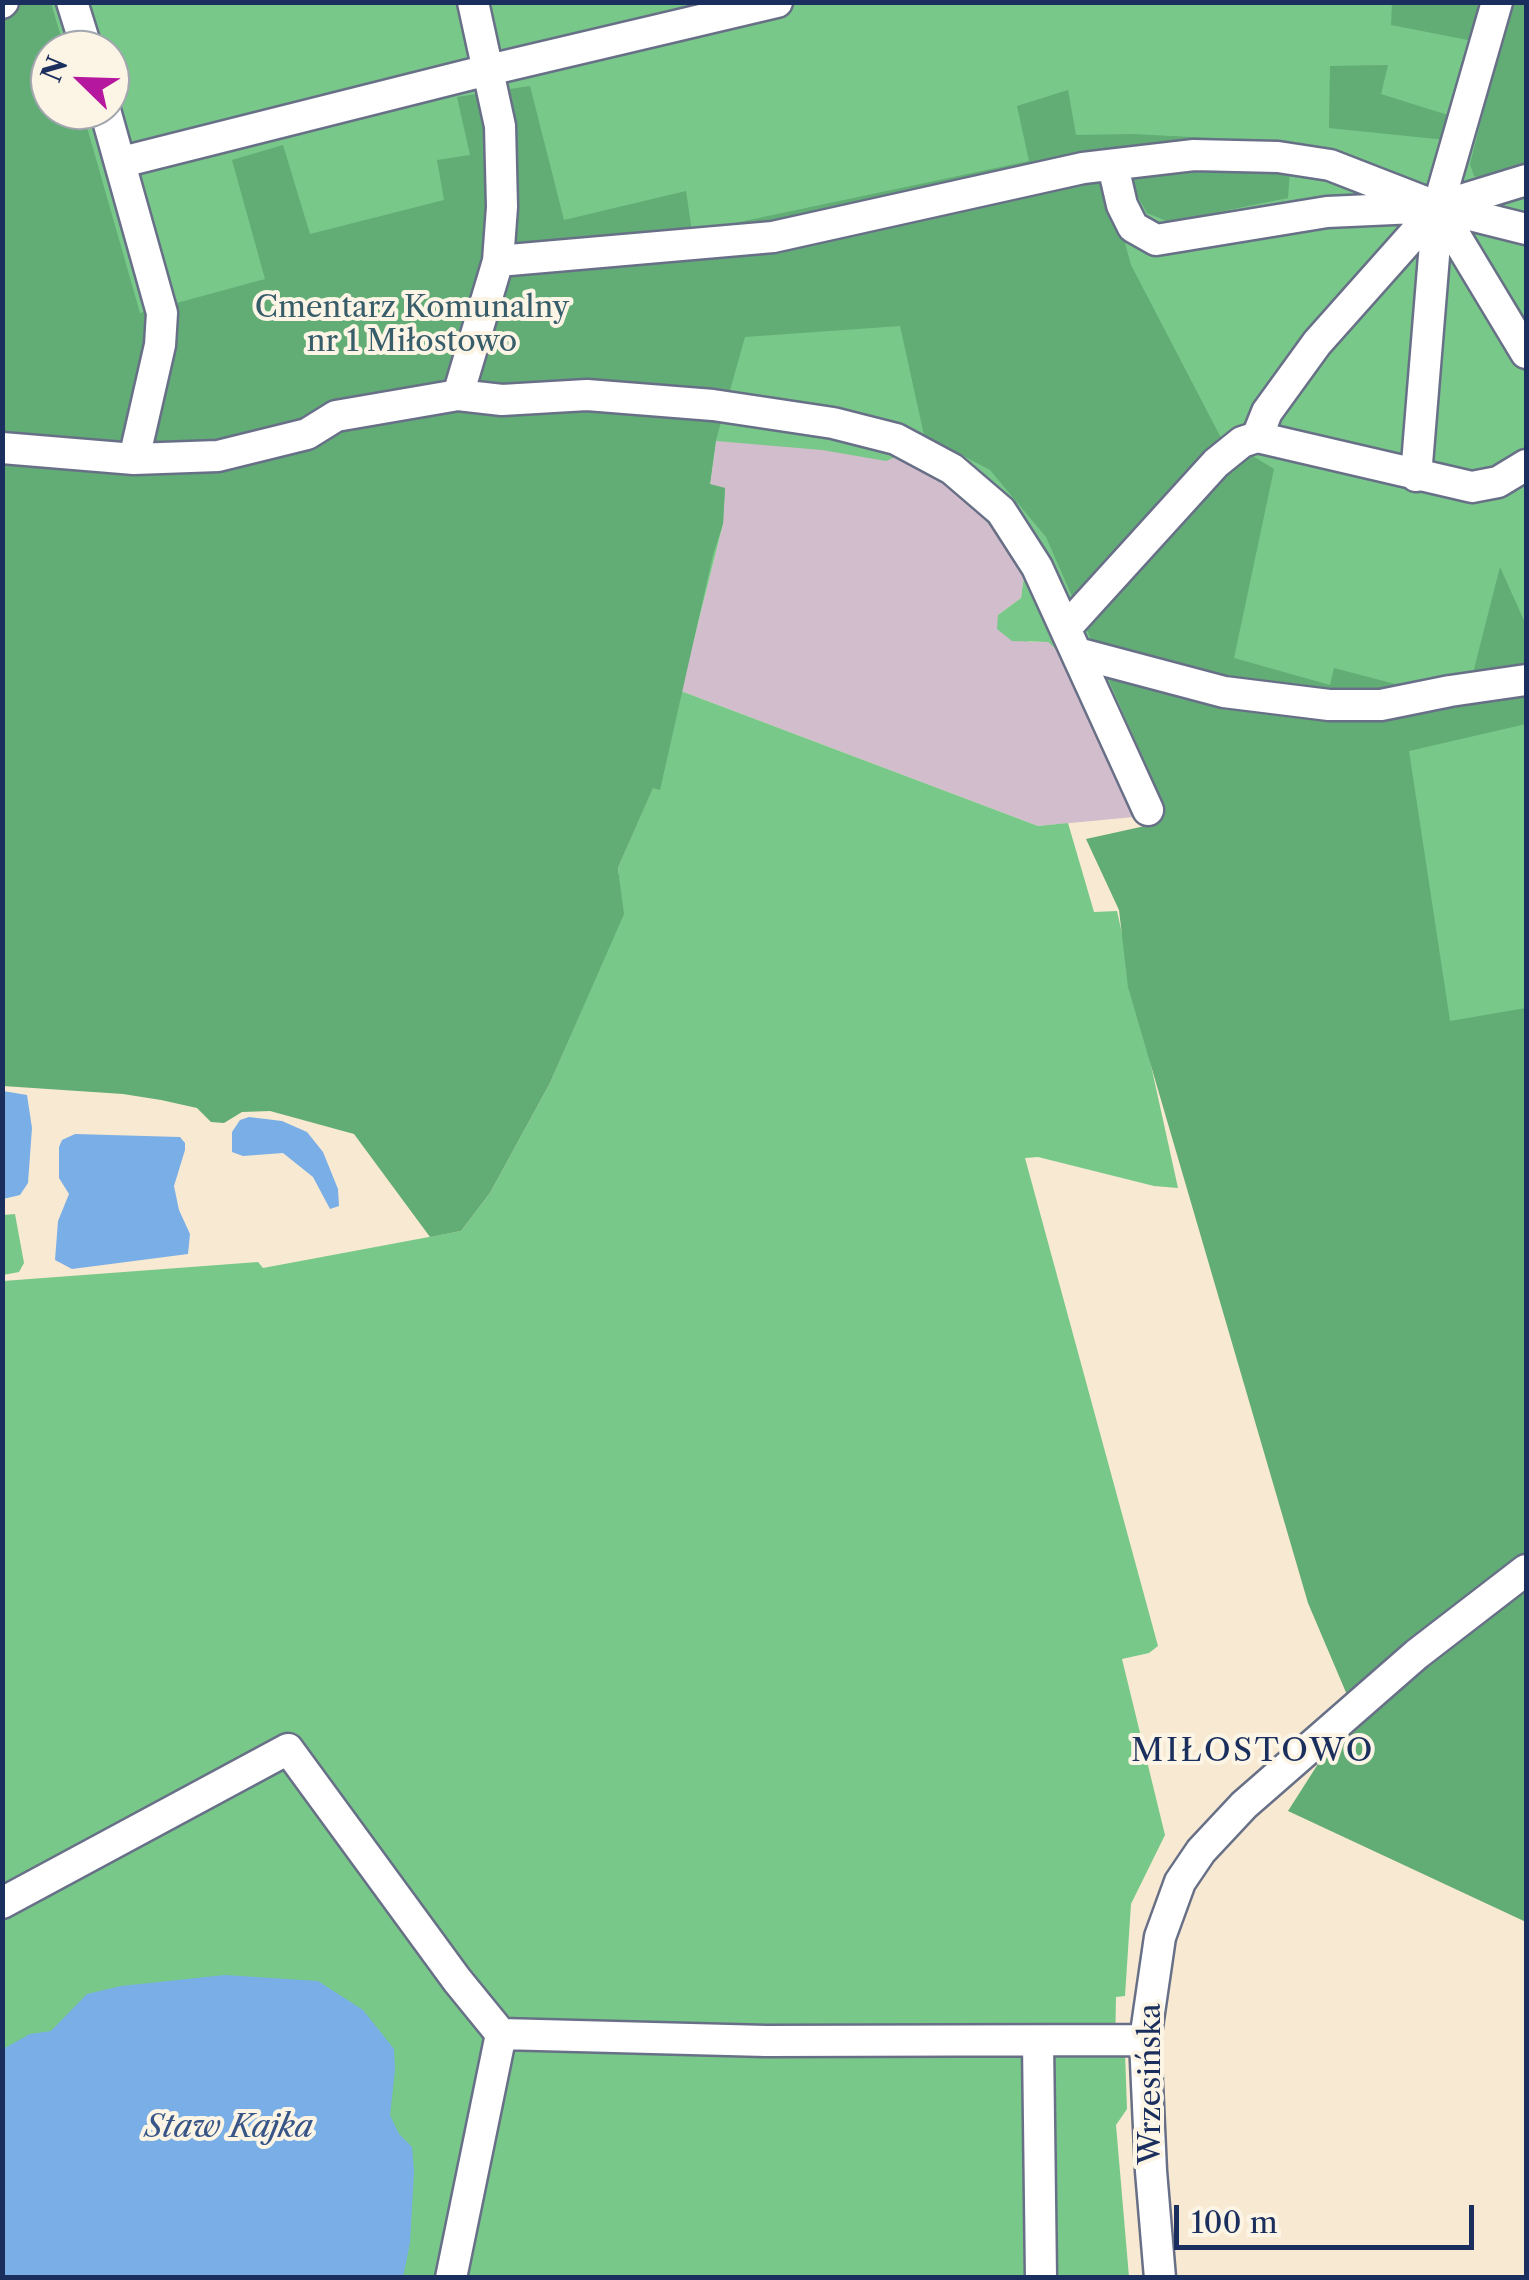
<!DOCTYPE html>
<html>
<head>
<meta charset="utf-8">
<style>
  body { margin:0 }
  #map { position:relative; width:1529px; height:2280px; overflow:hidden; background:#f8e9d2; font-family:"Libre Caslon Text",serif }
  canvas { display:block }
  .frame { position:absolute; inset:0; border:5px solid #1b2f5e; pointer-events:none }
  .north { position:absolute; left:30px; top:30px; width:100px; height:100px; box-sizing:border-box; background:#fcf5e5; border:2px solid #a2a6af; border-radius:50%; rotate:293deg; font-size:28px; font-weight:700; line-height:40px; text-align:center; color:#1b2f5e }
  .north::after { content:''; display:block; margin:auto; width:35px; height:45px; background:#b5179e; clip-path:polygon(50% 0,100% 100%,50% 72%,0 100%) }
  .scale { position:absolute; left:1174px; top:2205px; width:300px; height:45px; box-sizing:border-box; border:5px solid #1b2f5e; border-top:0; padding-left:12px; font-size:30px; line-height:35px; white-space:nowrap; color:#1b2f5e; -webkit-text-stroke:8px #fcf5e5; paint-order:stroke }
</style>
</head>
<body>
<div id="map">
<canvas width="1529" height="2280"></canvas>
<div class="frame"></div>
<div class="north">N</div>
<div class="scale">100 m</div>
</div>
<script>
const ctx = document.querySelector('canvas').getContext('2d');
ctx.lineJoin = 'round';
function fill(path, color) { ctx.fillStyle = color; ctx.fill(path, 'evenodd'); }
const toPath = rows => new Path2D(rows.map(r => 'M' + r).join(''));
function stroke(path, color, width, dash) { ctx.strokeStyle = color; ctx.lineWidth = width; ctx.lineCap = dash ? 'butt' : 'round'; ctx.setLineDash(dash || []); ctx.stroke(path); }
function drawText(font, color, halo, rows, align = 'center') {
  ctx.font = font + ' "Libre Caslon Text",serif'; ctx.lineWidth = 8; ctx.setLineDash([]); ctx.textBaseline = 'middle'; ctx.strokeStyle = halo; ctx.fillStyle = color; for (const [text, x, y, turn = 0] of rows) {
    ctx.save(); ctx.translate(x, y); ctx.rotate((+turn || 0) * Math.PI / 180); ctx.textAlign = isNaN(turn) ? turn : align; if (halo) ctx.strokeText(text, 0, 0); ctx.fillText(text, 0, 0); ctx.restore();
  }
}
fill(toPath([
  [716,440,898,456,946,482,966,499,1002,537,1024,576,1021,598,998,615,1029,642,1048,642,1060,653,1134,817,1038,826,681,691,723,524,710,485]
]), '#d1bdcb');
fill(toPath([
  [3,3,1526,3,1526,1048,1485,1062,1182,794,1134,817,1060,653,1048,642,1012,641,997,629,998,615,1021,598,1024,576,1002,537,946,482,898,456,886,461,822,450,716,441,710,485,725,488,723,524,681,691,1038,826,1068,823,1094,912,1117,911,1178,1188,1154,1186,1038,1157,1025,1158,1158,1646,1149,1653,1122,1659,1165,1835,1131,1904,1125,1996,1116,1997,1115,2053,1125,2053,1127,2109,1116,2125,1129,2277,3,2277,3,1281,258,1262,263,1268,461,1231,490,1193,550,1083,623,914,618,868,653,787,660,789,197,632],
  [50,50,110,50,110,110,50,110],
  [15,1214,24,1263,19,1272,3,1275,3,1215]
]), '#78c889');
fill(toPath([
  [3,3,51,3,65,50,50,50,50,110,82,110,140,313,265,279,232,160,283,145,310,234,444,200,437,160,470,155,457,97,530,86,564,220,686,191,692,232,1029,161,1017,106,1068,90,1076,135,1132,134,1292,142,1288,198,1169,222,1147,213,1133,188,1110,188,1131,265,1220,436,1274,469,1234,658,1330,685,1334,668,1395,684,1473,673,1500,567,1526,625,1526,724,1409,751,1450,1021,1526,1008,1526,1922,1288,1811,1353,1709,1308,1603,1128,987,1119,910,1086,839,1145,826,1158,792,1046,537,990,470,924,435,900,326,745,337,716,440,710,484,725,488,723,524,713,555,660,790,653,788,618,868,624,914,550,1083,490,1193,461,1231,430,1237,354,1134,270,1111,242,1112,224,1123,211,1122,197,1108,161,1100,123,1094,3,1086],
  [1392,3,1484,3,1473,41,1391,25],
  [1511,3,1526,3,1526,165,1485,179,1474,176,1470,164],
  [1388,65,1381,94,1454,117,1446,140,1329,128,1330,66]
]), '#62ac75');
fill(toPath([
  [3,1091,27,1095,32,1128,28,1183,20,1195,3,1199],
  [249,1117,282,1121,307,1132,323,1152,338,1189,339,1206,330,1209,313,1177,283,1153,243,1156,232,1152,232,1132,240,1120],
  [75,1134,180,1137,185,1143,185,1150,174,1186,179,1210,190,1234,188,1254,72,1269,55,1260,58,1221,69,1194,59,1178,59,1147,62,1140],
  [225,1975,318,1981,363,2010,394,2049,395,2070,390,2115,399,2134,412,2147,414,2172,410,2243,403,2277,3,2277,3,2049,30,2034,51,2031,87,1994,121,1986]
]), '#7aaee7');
const minor = toPath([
  [72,2,87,50],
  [473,2,500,126,502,207,498,261],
  [2,3,3,2],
  [105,110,162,313,160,345,134,459],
  [122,162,476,73,777,2],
  [1113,166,1122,205,1133,227,1156,240,1327,212,1438,207,1526,180],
  [1438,207,1526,353],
  [458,395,498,261,773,237,1083,168,1194,155,1278,157,1330,165,1438,207,1526,229],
  [1257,437,1472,487,1498,482,1526,465],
  [2,448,134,459,218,456,307,434,336,416,458,395,502,400,587,395,713,405,833,423,896,439,952,469,1001,511,1037,567,1148,810],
  [1416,476,1438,207,1497,2],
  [1066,628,1216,463,1242,442,1257,437,1267,412,1317,343,1438,207],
  [1077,653,1224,692,1329,705,1381,705,1450,691,1526,680],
  [2,1903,288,1749,457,1980,501,2034,451,2278],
  [501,2034,766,2041,1145,2040],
  [1038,2042,1041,2278],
  [1160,2278,1151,2171,1145,2040,1160,1937,1180,1882,1201,1851,1244,1805,1417,1654,1526,1570]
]);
stroke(minor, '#687087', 35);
stroke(minor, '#fff', 30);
drawText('30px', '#375d6b', '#fcf5e5', [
  ["Cmentarz Komunalny",412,308],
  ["nr 1 Miłostowo",412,342]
]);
drawText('30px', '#1b2f5e', '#fcf5e5', [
  ["Wrzesińska",1151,2084,-90]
]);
ctx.letterSpacing = '2.5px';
drawText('32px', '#1b2f5e', '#fcf5e5', [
  ["MIŁOSTOWO",1253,1752]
]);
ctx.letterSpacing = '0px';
drawText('italic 32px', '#385587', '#fcf5e5', [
  ["Staw Kajka",229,2128]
]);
</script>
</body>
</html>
